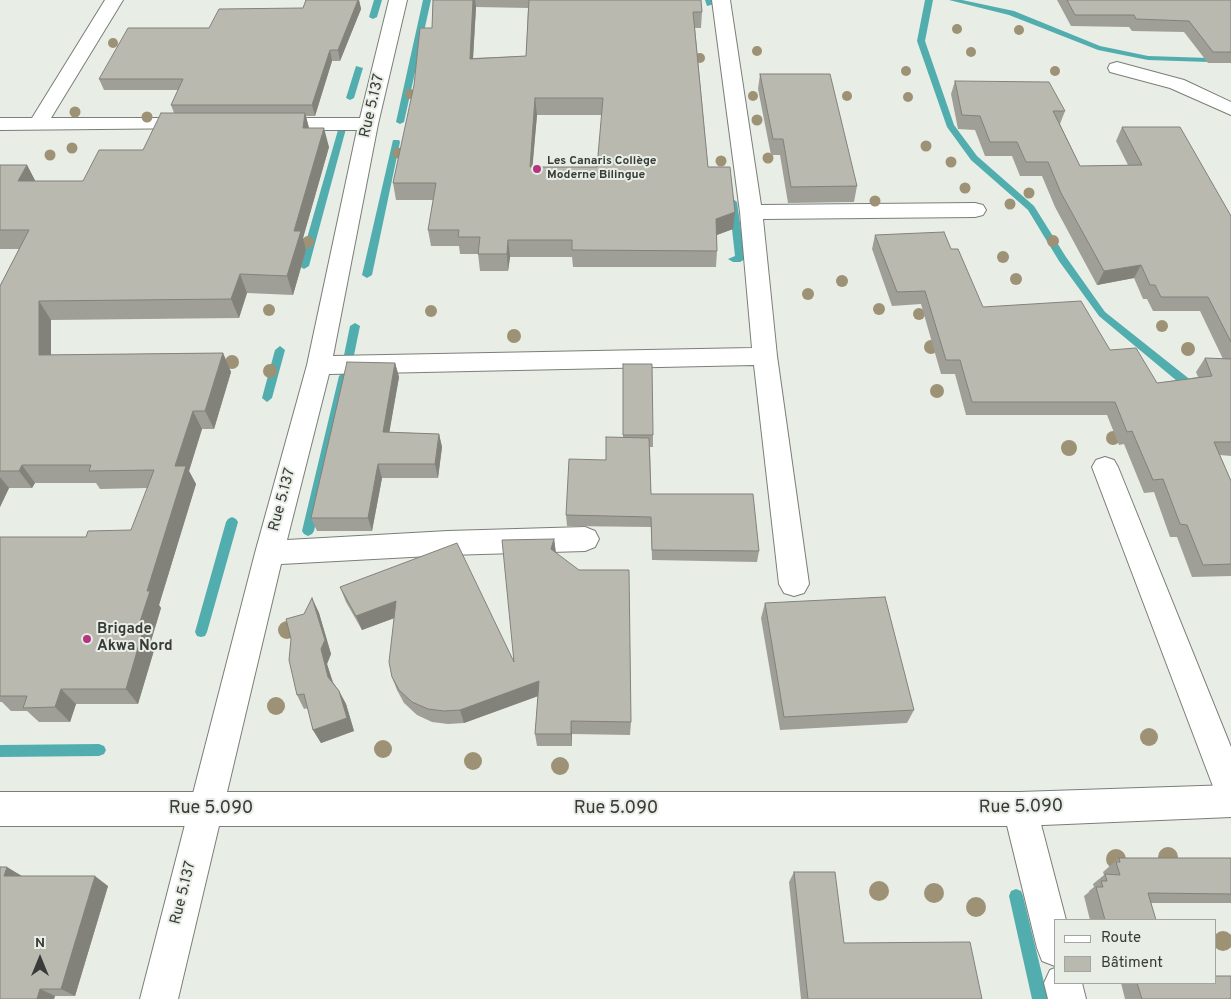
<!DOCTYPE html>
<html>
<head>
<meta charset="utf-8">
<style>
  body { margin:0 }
  #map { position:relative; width:1231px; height:999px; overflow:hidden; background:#e8eee6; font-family:Overpass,sans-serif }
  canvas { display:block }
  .legend { position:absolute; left:1054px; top:919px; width:162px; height:65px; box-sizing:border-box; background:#e8eee6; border:1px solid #a2a6a0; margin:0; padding:6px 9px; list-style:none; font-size:15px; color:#383b37 }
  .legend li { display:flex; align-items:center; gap:10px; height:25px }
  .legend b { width:25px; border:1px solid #a2a6a0 }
  .north { position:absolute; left:15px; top:934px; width:50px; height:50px; -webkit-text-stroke:4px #e8eee6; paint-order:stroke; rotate:0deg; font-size:14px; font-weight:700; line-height:20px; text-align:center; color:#383b37 }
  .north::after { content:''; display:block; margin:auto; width:18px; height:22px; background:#383b37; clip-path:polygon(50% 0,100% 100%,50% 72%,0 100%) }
</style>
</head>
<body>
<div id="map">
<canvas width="1231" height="999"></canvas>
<ul class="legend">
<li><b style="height:6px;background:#fff"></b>Route</li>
<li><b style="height:14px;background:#b9b9b0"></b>Bâtiment</li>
</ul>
<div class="north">N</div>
</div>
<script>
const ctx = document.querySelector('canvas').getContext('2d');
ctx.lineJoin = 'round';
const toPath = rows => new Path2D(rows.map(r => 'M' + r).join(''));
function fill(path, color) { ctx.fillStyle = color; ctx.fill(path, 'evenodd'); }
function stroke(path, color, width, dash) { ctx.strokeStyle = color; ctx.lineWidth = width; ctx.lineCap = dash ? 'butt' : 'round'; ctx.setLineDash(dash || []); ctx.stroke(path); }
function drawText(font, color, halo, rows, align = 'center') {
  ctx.font = font + ' Overpass,sans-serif'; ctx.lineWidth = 4; ctx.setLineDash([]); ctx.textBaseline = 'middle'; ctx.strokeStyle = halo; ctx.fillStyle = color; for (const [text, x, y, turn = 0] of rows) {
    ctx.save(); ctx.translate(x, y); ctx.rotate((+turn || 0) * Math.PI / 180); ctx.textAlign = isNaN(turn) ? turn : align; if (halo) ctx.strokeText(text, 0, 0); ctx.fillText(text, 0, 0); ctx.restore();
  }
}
fill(toPath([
  [374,0,382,0,377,17,373,19,369,17,374,0],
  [423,0,431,0,404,122,400,124,396,122,423,0],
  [705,0,713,0,714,4,707,6,705,0],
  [925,0,933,0,925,41,954,125,977,156,1034,206,1066,257,1105,312,1197,385,1198,388,1197,391,1189,391,1099,316,1059,261,1028,210,971,160,947,127,917,41,925,0],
  [949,0,962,0,1014,11,1100,46,1148,56,1209,58,1213,60,1209,62,1148,60,1098,50,1009,15,949,0],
  [356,66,363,68,354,98,350,100,346,98,356,66],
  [340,123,347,125,309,266,304,269,299,266,340,123],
  [393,140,399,140,400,142,372,275,367,278,362,275,393,140],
  [733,199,737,202,745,259,740,262,733,262,728,259,735,256,729,202,733,199],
  [355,323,360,326,353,360,348,364,343,360,350,326,355,323],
  [280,346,285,350,272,398,267,402,262,398,275,350,280,346],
  [344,372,349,376,314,531,312,534,308,536,304,534,302,531,339,376,344,372],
  [232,517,236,519,238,522,207,632,205,636,201,637,197,636,195,632,226,522,228,519,232,517],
  [99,744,104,746,106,750,104,754,99,756,0,757,0,745,99,744],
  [1016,889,1021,891,1023,896,1048,999,1032,999,1009,896,1011,891,1016,889]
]), '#52adaf');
const minor = toPath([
  [105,0,123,0,51,118,194,118,201,120,204,124,201,128,0,130,0,118,32,118,105,0],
  [389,0,407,0,378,124,333,356,752,348,740,212,712,0,730,0,761,205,975,203,983,205,986,210,983,215,975,217,763,219,777,356,809,584,804,593,794,596,784,593,779,584,754,365,329,374,287,540,448,531,585,527,595,531,599,539,595,547,585,551,448,555,281,564,178,999,140,999,255,553,307,365,357,130,270,130,263,128,260,124,263,120,270,118,360,118,389,0],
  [1117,62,1184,80,1231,102,1231,115,1170,88,1110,72,1108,68,1110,64,1117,62],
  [1105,457,1114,460,1118,467,1231,747,1231,805,1219,800,1214,789,1092,467,1096,460,1105,457],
  [1020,792,1032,797,1037,809,1066,920,1055,920,1055,966,1042,961,1037,948,1003,809,1008,797,1020,792],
  [1055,968,1055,983,1082,983,1086,999,1048,999,1044,983,1050,970,1055,968]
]);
const major = toPath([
  [1231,785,1231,817,1020,826,0,826,0,792,1020,792,1231,785]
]);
stroke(minor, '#797f78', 2);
stroke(major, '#797f78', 2);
fill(minor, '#fff');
fill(major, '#fff');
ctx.fillStyle = '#9d9275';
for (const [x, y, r] of [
  [957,29,5],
  [1019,30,5],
  [113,43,5],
  [757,51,5],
  [971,52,5],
  [700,58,5],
  [906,71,5],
  [1055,71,5],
  [410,94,5],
  [753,96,5],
  [847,96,5],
  [908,97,5],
  [75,112,5.5],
  [147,117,5.5],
  [757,120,5.5],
  [926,146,5.5],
  [72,148,5.5],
  [398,153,5.5],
  [50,155,5.5],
  [768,158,5.5],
  [721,161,5.5],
  [951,162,5.5],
  [965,188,5.5],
  [1029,193,5.5],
  [875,201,5.5],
  [1010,204,5.5],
  [1053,241,6],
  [308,242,6],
  [1003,257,6],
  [1016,279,6],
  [842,281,6],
  [808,294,6],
  [879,309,6],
  [269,310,6],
  [431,311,6],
  [919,314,6],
  [1162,326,6],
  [514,336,7],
  [931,347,7],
  [1188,349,7],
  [232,362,7],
  [270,371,7],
  [937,391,7],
  [1113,438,7],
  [1069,448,8],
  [287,630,9],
  [276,706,9],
  [1149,737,9],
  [383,749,9],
  [473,761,9],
  [560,766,9],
  [1168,857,10],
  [1116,859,10],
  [879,891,10],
  [934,893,10],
  [976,907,10],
  [1223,941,10]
]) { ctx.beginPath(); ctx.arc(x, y, r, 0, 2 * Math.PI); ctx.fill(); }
fill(toPath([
  [306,0,359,0,361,9,340,61,332,61,315,116,306,116,309,128,329,147,303,238,306,250,293,295,247,293,239,318,51,320,51,355,223,353,231,372,214,429,202,429,189,471,196,484,159,605,161,608,151,641,155,647,138,704,76,704,70,722,39,722,27,711,11,711,2,702,0,702,0,537,86,537,131,530,148,488,100,489,96,483,35,483,32,488,9,488,0,507,0,286,19,249,0,249,0,165,27,165,35,181,83,181,143,150,174,113,171,105,178,90,104,90,99,79,209,28,303,8],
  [433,0,701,0,702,12,701,28,695,28,708,167,733,229,717,235,717,251,716,267,573,267,572,257,510,257,508,271,480,271,478,254,460,254,459,246,431,246,428,230,433,200,396,200,393,183,432,28],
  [476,7,528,8,526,56,473,58],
  [537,115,602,115,597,167,532,167],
  [1057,0,1231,0,1231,63,1208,63,1184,32,1132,31,1129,27,1071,26],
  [760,74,857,186,854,202,788,203,780,155,771,155,758,89],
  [955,81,1065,111,1060,124,1080,166,1128,165,1116,141,1122,127,1231,216,1231,456,1220,455,1231,481,1231,576,1192,577,1177,537,1170,537,1154,492,1144,493,1124,444,1119,445,1107,415,966,415,955,374,941,374,921,304,892,306,872,249,875,235,951,249,983,307,1110,350,1157,383,1198,377,1196,372,1205,358,1223,359,1200,311,1153,311,1147,299,1143,299,1134,278,1097,285,1055,207,1042,176,1020,176,1012,156,985,156,975,130,958,129,951,94],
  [395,363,399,377,389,432,439,434,442,447,438,478,382,478,372,531,317,531,311,518],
  [623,364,653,435,653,447,650,447,651,494,759,551,757,562,652,560,651,527,567,526,566,515,623,437],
  [554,539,556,553,631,722,630,735,572,734,572,746,537,746,535,734,538,696,464,723,448,724,432,722,417,715,404,703,397,690,392,677,394,618,362,630,346,602,340,587,514,662],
  [312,598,319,613,331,654,327,664,333,682,339,691,346,704,354,731,321,743,313,730,308,708,304,709,297,695,304,614],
  [765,603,914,710,907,723,780,730,761,618],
  [1119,858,1231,858,1231,903,1151,903,1156,920,1090,920,1084,896,1089,892,1089,891,1094,887,1093,884,1104,875,1103,872],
  [794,872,844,943,982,999,801,999,789,882],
  [22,876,108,886,75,996,55,996,54,999,0,999],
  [1121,983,1215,983,1231,999,1125,999]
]), '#9f9f97');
fill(toPath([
  [358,0,359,0,361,9,340,61,338,50],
  [473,0,475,0,476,7,472,75,470,59],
  [330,50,332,61,315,116,312,105],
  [535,98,537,115,531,184,530,167],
  [305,113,310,132,303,128],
  [324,128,329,147,303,238,306,250,293,295,287,276,294,231],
  [27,165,37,184,18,181],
  [735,212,733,229,714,236,716,219],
  [508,240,510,257,508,271,507,254],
  [1141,265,1134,278,1097,285,1104,271],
  [240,274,247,293,239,318,231,299],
  [39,301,51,320,51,374,39,355],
  [223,353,231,372,214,429,205,411],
  [395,363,399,377,387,446,383,432],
  [193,411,202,429,189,471,196,484,159,605,161,608,151,641,155,647,138,704,126,689,137,631,147,591,175,466],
  [439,434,442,447,438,478,435,464],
  [378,464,382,478,372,531,368,518],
  [22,465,35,483,32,488,19,471],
  [0,477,9,488,0,507],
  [554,539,556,554,551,549],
  [312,598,319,613,331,654,327,664,335,690,328,677,321,649],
  [396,601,400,616,362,630,356,616],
  [539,681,541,695,464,723,460,710],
  [61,689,76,704,70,722,55,707],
  [339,691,346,704,354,731,321,743,313,730],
  [571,721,572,734,572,746,571,734],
  [7,867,22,876,4,876],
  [95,876,108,886,75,996,61,989],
  [40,989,55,996,54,999,37,999]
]), '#82827b');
const building = toPath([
  [306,0,358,0,338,50,330,50,312,105,171,105,183,79,99,79,128,28,209,28,219,9,303,8,306,0],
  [433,0,473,0,470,59,526,56,529,0,701,0,702,12,693,12,708,167,730,167,735,212,716,219,717,251,572,250,572,240,508,240,507,254,478,254,480,237,458,237,459,230,428,230,436,183,393,183,414,85,420,28,432,28,433,0],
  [535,98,603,98,597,167,530,167,535,98],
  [1067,0,1231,0,1231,52,1213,52,1189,21,1136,19,1134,15,1075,15,1067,0],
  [760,74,830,74,857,186,791,187,783,139,773,139,760,74],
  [955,81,1049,82,1065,111,1053,111,1080,166,1142,165,1122,127,1180,127,1231,216,1231,342,1208,297,1161,297,1155,285,1150,285,1141,265,1104,271,1061,193,1048,162,1026,162,1017,142,990,142,980,116,962,115,955,81],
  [161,113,305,113,303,128,324,128,294,231,301,231,287,276,240,274,231,299,39,301,39,355,223,353,205,411,193,411,175,466,186,466,147,591,150,591,137,631,143,631,126,689,61,689,55,707,23,708,27,696,0,696,0,537,86,537,88,531,131,530,154,470,89,471,91,465,22,465,19,471,0,471,0,286,29,230,0,230,0,165,27,165,18,181,83,181,99,150,143,150,161,113],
  [944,232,951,249,958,249,983,307,1081,301,1110,350,1136,348,1157,383,1212,376,1205,358,1231,359,1231,442,1214,442,1231,481,1231,564,1203,565,1187,525,1180,524,1163,479,1153,480,1132,431,1127,432,1115,402,972,402,960,360,946,360,925,291,897,292,875,235,944,232],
  [347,362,395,363,383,432,439,434,435,464,378,464,368,518,311,518,347,362],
  [623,364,652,364,653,435,623,435,623,364],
  [606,437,649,438,651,494,753,494,759,551,652,550,651,517,566,515,569,459,606,460,606,437],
  [554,539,551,549,579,570,629,570,631,722,571,721,571,734,535,734,539,681,460,710,444,711,428,709,412,702,399,690,392,677,389,662,396,601,356,616,340,587,457,543,514,662,502,540,554,539],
  [885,597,914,710,784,717,765,603,885,597],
  [312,598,325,640,321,649,328,677,339,691,347,718,313,730,304,694,297,695,289,660,291,639,286,619,304,614,312,598],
  [1119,858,1231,858,1231,894,1148,893,1156,920,1105,920,1096,887,1103,887,1101,881,1107,881,1105,874,1120,875,1116,862,1120,862,1119,858],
  [0,867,7,867,4,876,95,876,61,989,40,989,37,999,0,999,0,867],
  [794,872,835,872,844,943,970,942,982,999,808,999,794,872],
  [1215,976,1231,976,1231,999,1142,999,1137,983,1215,983,1215,976]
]);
fill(building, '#b9b9b0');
stroke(building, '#82827b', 1);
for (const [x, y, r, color] of [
  [537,169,5,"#b53581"],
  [87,639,5,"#b53581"]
]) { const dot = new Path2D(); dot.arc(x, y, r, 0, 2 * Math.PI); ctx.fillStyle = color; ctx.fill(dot); stroke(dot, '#e8eee6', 2); }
drawText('bold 12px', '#383b37', '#e8eee6', [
  ["Les Canaris Collège",547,162],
  ["Moderne Bilingue",547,176]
], 'left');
drawText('15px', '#383b37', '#e8eee6', [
  ["Rue 5.137",373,106,-77],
  ["Rue 5.137",283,500,-75],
  ["Rue 5.137",184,893,-76]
]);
drawText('bold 15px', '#383b37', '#e8eee6', [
  ["Brigade",97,630],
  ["Akwa Nord",97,647]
], 'left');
drawText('18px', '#383b37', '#e8eee6', [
  ["Rue 5.090",1021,808,-1],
  ["Rue 5.090",211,809],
  ["Rue 5.090",616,809]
]);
</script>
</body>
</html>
